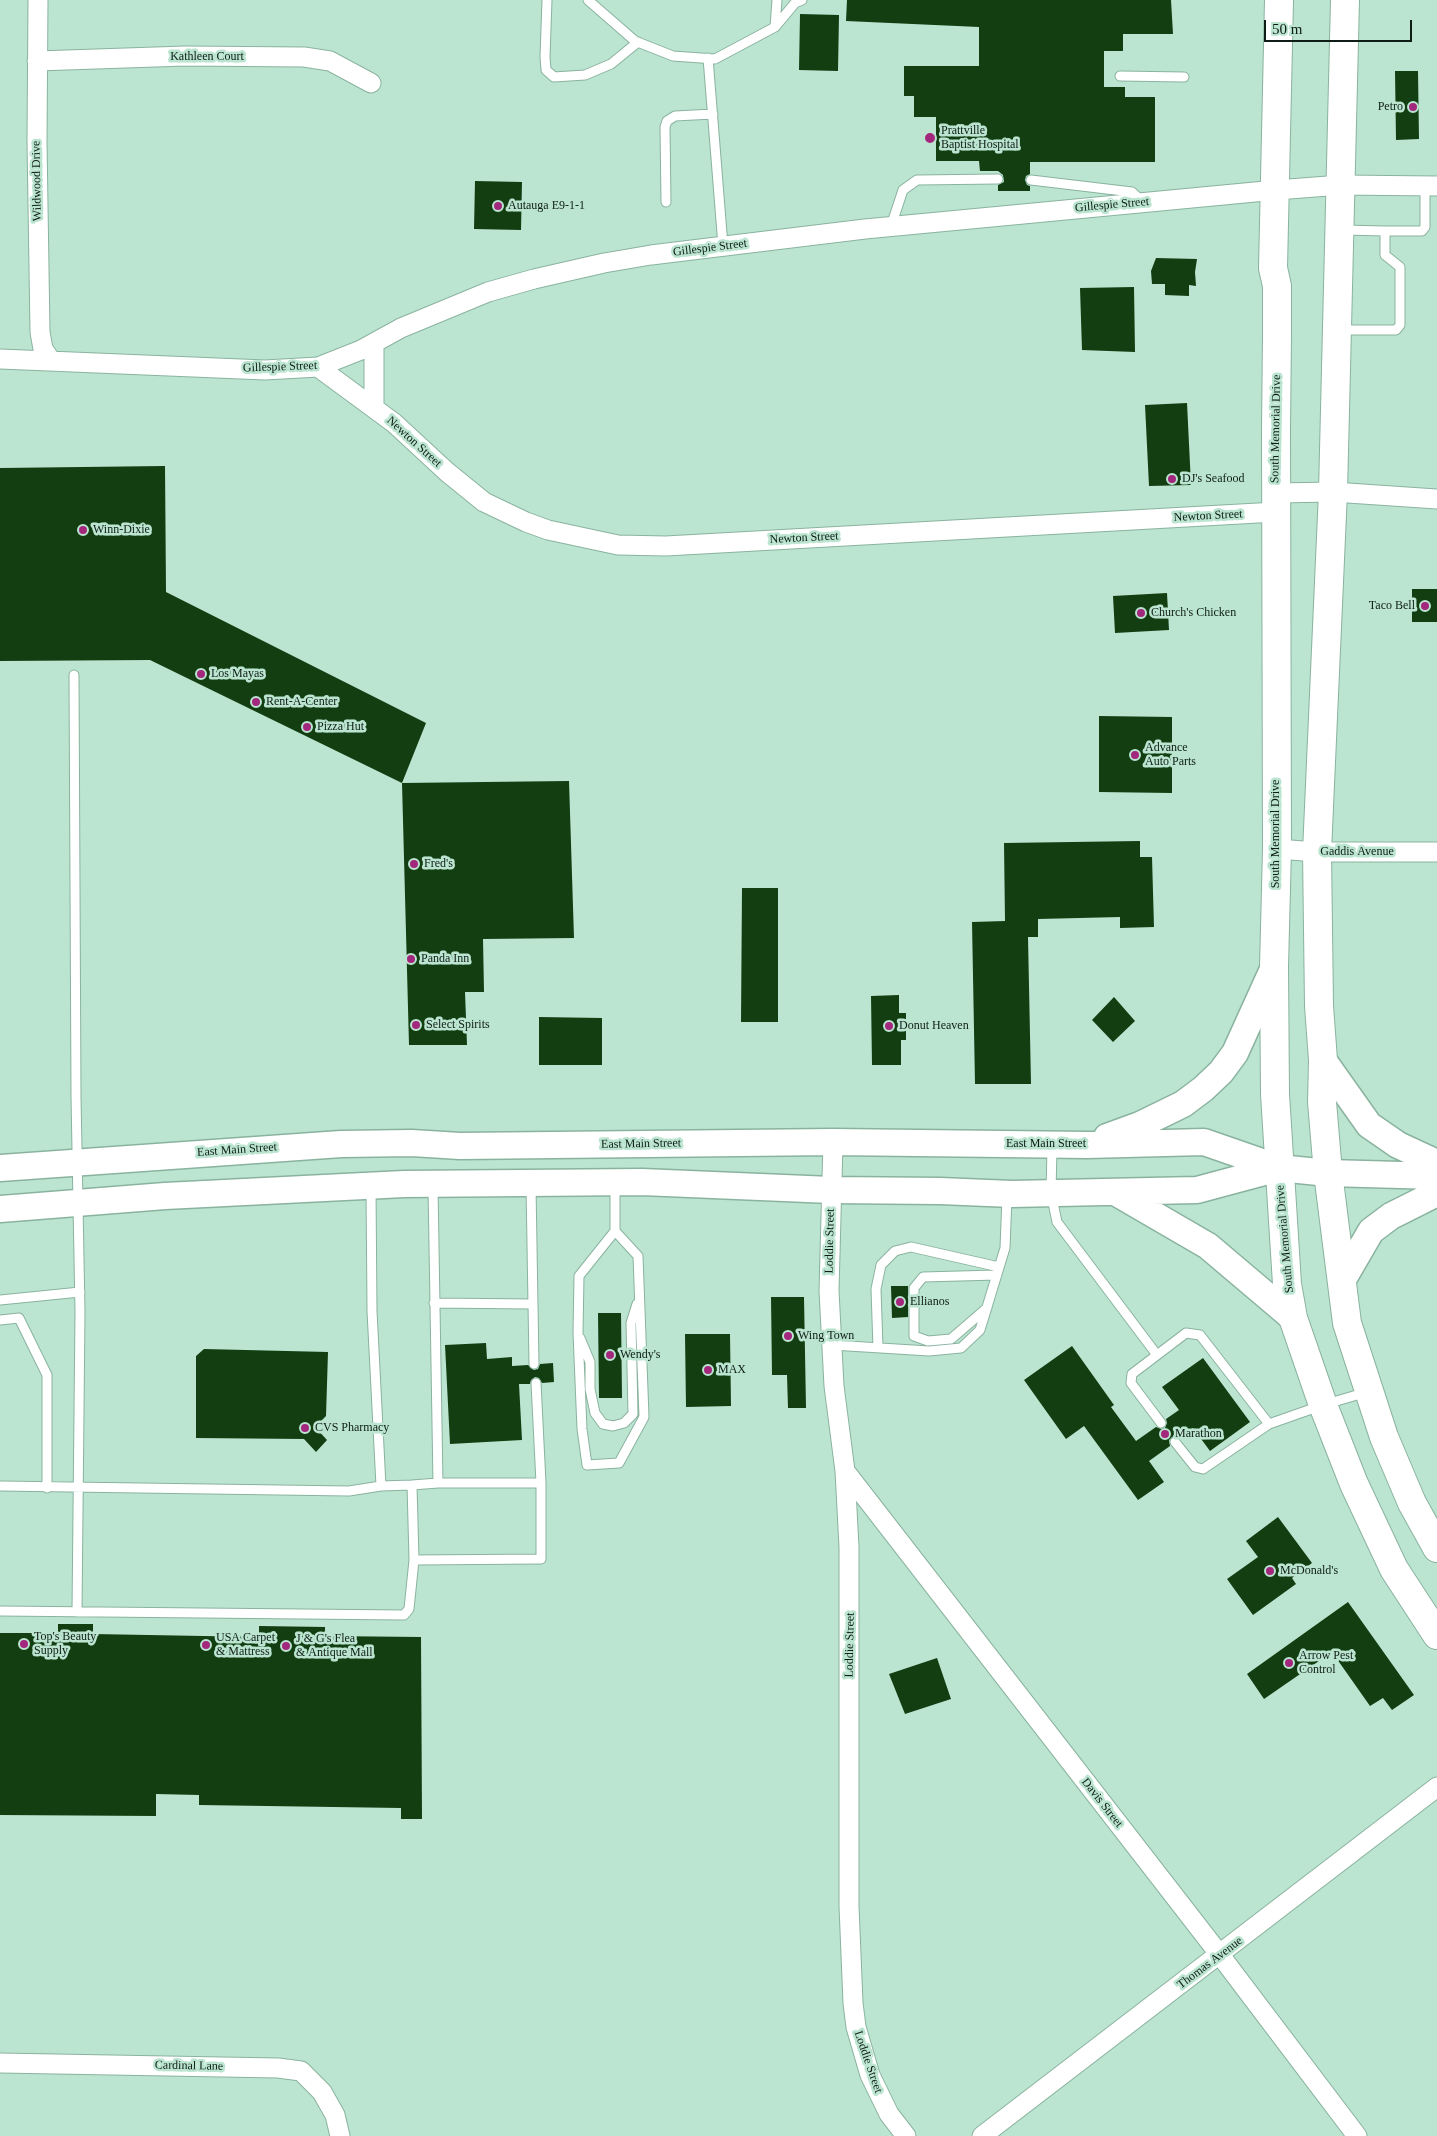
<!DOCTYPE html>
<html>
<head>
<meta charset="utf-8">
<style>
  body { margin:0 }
  #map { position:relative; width:1437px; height:2136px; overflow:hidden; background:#bbe5d0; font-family:Georgia,serif }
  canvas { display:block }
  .scale { position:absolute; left:1264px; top:20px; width:148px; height:22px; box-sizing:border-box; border:2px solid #0e1d16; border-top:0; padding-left:6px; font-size:15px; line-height:18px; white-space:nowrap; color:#0e1d16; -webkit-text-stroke:4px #bbe5d0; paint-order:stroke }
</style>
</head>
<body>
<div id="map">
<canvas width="1437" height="2136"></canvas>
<div class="scale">50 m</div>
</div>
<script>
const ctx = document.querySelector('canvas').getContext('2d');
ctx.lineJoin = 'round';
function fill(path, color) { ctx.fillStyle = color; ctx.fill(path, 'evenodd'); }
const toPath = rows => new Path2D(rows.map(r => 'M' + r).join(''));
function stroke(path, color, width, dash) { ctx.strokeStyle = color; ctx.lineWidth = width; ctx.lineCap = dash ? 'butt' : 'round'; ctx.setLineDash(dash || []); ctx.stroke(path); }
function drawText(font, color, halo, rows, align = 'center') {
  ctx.font = font + ' Georgia,serif'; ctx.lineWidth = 5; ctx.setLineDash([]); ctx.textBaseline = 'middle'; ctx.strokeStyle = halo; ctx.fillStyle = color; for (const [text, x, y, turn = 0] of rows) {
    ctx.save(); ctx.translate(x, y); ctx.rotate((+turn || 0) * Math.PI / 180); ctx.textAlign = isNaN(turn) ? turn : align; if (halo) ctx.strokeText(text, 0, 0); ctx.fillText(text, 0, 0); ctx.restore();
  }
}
fill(toPath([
  [847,0,1171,0,1173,34,1123,34,1123,51,1104,51,1104,87,1125,87,1125,97,1155,97,1155,162,1030,162,1030,174,1026,176,1025,180,1027,185,1030,186,1030,191,998,191,998,185,1004,182,1003,175,998,171,980,171,979,161,936,161,936,117,914,117,914,96,904,96,904,66,979,66,979,27,846,21],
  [800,14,839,15,838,71,799,70],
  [1395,71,1418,71,1419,139,1396,140],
  [475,181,522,182,521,230,474,229],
  [1156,258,1197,259,1195,272,1196,286,1189,285,1189,296,1165,295,1165,284,1152,284,1151,271],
  [1134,287,1135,352,1082,350,1080,288],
  [1187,403,1191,485,1149,486,1145,405],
  [165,466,166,592,426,723,402,783,150,660,0,661,0,468],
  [1412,589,1437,589,1437,622,1412,622],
  [1167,593,1169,630,1115,633,1113,596],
  [1099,716,1172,717,1172,793,1099,792],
  [569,781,574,938,483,939,484,992,465,992,467,1045,409,1045,402,783],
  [1140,841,1140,857,1152,857,1154,927,1120,928,1120,917,1038,919,1038,937,1028,937,1031,1084,975,1084,972,922,1005,921,1004,843],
  [742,888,778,888,778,1022,741,1022],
  [899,995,899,1013,906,1013,906,1040,901,1040,901,1065,872,1065,871,996],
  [1114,997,1135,1021,1113,1042,1092,1020],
  [539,1017,602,1018,602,1065,539,1065],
  [891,1286,908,1286,908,1317,892,1318],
  [771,1297,804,1297,806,1408,788,1408,787,1375,772,1375],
  [598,1313,621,1313,622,1398,599,1398],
  [685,1334,730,1334,731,1406,686,1407],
  [486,1343,487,1359,512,1357,512,1366,528,1365,534,1370,538,1369,540,1364,553,1363,554,1382,542,1383,539,1378,535,1377,531,1380,530,1384,519,1384,522,1440,450,1444,445,1345],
  [1072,1346,1114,1405,1111,1407,1136,1441,1156,1427,1161,1429,1165,1428,1167,1423,1166,1419,1179,1410,1162,1387,1203,1358,1250,1422,1210,1451,1193,1428,1180,1438,1177,1436,1172,1437,1169,1440,1170,1446,1149,1461,1164,1482,1138,1500,1084,1426,1066,1439,1024,1380],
  [204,1349,328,1352,326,1416,315,1427,327,1440,316,1452,304,1439,196,1438,196,1356],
  [1278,1517,1312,1563,1292,1578,1296,1584,1253,1615,1227,1579,1258,1557,1246,1541],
  [1348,1602,1414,1695,1392,1710,1383,1698,1370,1706,1332,1652,1264,1699,1247,1674],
  [58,1624,93,1624,93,1634,259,1637,259,1626,325,1627,325,1636,421,1637,422,1819,401,1819,401,1808,199,1805,199,1795,156,1794,156,1816,0,1815,0,1633,58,1633],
  [937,1658,951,1699,905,1714,889,1674]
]), '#123e12');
const lane = toPath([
  [547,0,545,57,546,70,554,77,585,75,611,64,638,42],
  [588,0,635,41,673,56,715,59,775,27,795,3,802,0],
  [775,27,777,0],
  [708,58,723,246],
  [1120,76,1184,77],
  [1031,180,1132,192,1142,201],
  [666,202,665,127,667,121,675,116,713,114],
  [891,226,903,190,917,180,998,179],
  [1343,230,1385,231],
  [1341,330,1396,330,1400,325,1400,267,1385,255,1385,231,1422,231,1425,227,1425,186],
  [74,675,76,1096,80,1312,77,1612],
  [1052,1147,1051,1193,1057,1222,1157,1355,1186,1333,1200,1335,1269,1424,1323,1405,1367,1392],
  [531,1186,534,1364],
  [371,1188,372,1311,381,1486],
  [615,1231,638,1256,644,1417,619,1463,587,1465,582,1429,578,1333,579,1276,615,1231,615,1185],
  [0,1300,80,1292],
  [434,1303,533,1304],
  [987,1308,951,1339,928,1341,914,1336,914,1288,923,1277,997,1275],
  [0,1320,19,1318,47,1375,47,1488],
  [580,1338,590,1362,590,1389,595,1413,603,1424,613,1426,624,1423,633,1414,631,1323,637,1304],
  [832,1345,929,1351,961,1348,980,1330,1005,1248,1007,1197],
  [878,1348,876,1289,881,1265,895,1251,911,1247,999,1267],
  [1157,1355,1132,1374,1131,1383,1161,1423],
  [536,1383,541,1483],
  [1175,1442,1195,1467,1203,1469,1269,1424],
  [412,1485,438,1483],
  [0,1486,349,1491,381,1486,412,1485,414,1560,409,1609,404,1615,0,1611],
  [414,1560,541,1559,541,1483,438,1483,433,1187]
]);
const street = toPath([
  [38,0,37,142,40,332,43,349,50,359],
  [37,61,185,56,304,57,330,61,371,83],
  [0,359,265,370,318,367,361,350,401,328,488,292,534,279,604,263,651,255,865,229,1276,190,1341,185,1437,186],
  [318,367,394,423,447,472,484,502,526,522,548,530,618,545,666,546,1276,512],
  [374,407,374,343],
  [1276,493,1333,492,1437,499],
  [1277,849,1317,852,1437,852],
  [833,1142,829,1291,834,1386,845,1471,849,1547,849,1906,853,2003,856,2027,870,2075,889,2114,906,2136],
  [845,1471,1220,1955,1357,2136],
  [0,2063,278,2068,301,2071,322,2092,335,2115,340,2136],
  [982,2136,1437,1787]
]);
const secondary = toPath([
  [1323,1060,1369,1125,1398,1145,1437,1163],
  [1107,1137,1140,1125,1183,1104,1203,1089,1221,1072,1235,1053,1274,967],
  [0,1168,341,1144,412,1143,460,1146,833,1142,1087,1145,1204,1142,1279,1168,1328,1173,1437,1176],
  [1115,1192,1208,1246,1293,1318],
  [0,1209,165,1196,404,1184,642,1182,831,1190,940,1191,1012,1194,1197,1190,1279,1168],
  [1342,1281,1371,1231,1391,1216,1437,1193]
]);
const primary = toPath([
  [1279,0,1273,268,1277,286,1277,335,1276,430,1277,849,1274,967,1275,1094,1287,1284,1293,1318,1323,1405,1354,1484,1394,1569,1437,1635],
  [1345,0,1333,492,1317,852,1319,1006,1323,1060,1322,1102,1328,1173,1347,1323,1384,1437,1412,1503,1437,1548]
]);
stroke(lane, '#8ab39f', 11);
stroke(street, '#8ab39f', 21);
stroke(secondary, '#8ab39f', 29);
stroke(primary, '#8ab39f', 30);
stroke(lane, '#fff', 9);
stroke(street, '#fff', 19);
stroke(secondary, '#fff', 26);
stroke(primary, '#fff', 28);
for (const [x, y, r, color] of [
  [1413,107,5,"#a2277d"],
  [930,138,6,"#a2277d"],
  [498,206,5,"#a2277d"],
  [1172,479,5,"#a2277d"],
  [83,530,5,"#a2277d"],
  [1425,606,5,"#a2277d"],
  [1141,613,5,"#a2277d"],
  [201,674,5,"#a2277d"],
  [256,702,5,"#a2277d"],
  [307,727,5,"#a2277d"],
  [1135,755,5,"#a2277d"],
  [414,864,5,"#a2277d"],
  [411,959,5,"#a2277d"],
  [416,1025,5,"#a2277d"],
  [889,1026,5,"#a2277d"],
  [900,1302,5,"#a2277d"],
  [788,1336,5,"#a2277d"],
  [610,1355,5,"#a2277d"],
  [708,1370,5,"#a2277d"],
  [305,1428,5,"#a2277d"],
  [1165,1434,5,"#a2277d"],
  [1270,1571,5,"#a2277d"],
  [24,1644,5,"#a2277d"],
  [206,1645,5,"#a2277d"],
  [286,1646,5,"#a2277d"],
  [1289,1663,5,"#a2277d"]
]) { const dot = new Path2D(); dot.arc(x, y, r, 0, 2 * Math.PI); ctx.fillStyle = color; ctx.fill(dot); stroke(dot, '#bbe5d0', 2); }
drawText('12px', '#0e1d16', '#bbe5d0', [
  ["Kathleen Court",207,57],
  ["Wildwood Drive",37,181,-91],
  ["Gillespie Street",1112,205,-5],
  ["Gillespie Street",710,248,-7],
  ["Gillespie Street",280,367,-2],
  ["South Memorial Drive",1276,429,-89],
  ["Newton Street",414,442,42],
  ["Newton Street",1208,516,-3],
  ["Newton Street",804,538,-3],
  ["South Memorial Drive",1276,834,-90],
  ["Gaddis Avenue",1357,852],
  ["East Main Street",641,1144,-1],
  ["East Main Street",1046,1144],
  ["East Main Street",237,1150,-4],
  ["South Memorial Drive",1285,1239,-95],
  ["Loddie Street",830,1241,-89],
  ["Loddie Street",850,1645,-89],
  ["Davis Street",1102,1803,52],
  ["Thomas Avenue",1210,1963,-37],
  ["Loddie Street",868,2062,71],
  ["Cardinal Lane",189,2066,1]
]);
drawText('12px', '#0e1d16', '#bbe5d0', [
  ["Petro",1403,107,"right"],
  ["Prattville",941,131],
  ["Baptist Hospital",941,145],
  ["Autauga E9-1-1",508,206],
  ["DJ's Seafood",1182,479],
  ["Winn-Dixie",93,530],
  ["Taco Bell",1415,606,"right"],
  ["Church's Chicken",1151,613],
  ["Los Mayas",211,674],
  ["Rent-A-Center",266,702],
  ["Pizza Hut",317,727],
  ["Advance",1145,748],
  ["Auto Parts",1145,762],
  ["Fred's",424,864],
  ["Panda Inn",421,959],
  ["Select Spirits",426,1025],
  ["Donut Heaven",899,1026],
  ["Ellianos",910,1302],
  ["Wing Town",798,1336],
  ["Wendy's",620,1355],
  ["MAX",718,1370],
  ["CVS Pharmacy",315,1428],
  ["Marathon",1175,1434],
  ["McDonald's",1280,1571],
  ["Top's Beauty",34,1637],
  ["Supply",34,1651],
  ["USA Carpet",216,1638],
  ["& Mattress",216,1652],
  ["J & G's Flea",296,1639],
  ["& Antique Mall",296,1653],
  ["Arrow Pest",1299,1656],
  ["Control",1299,1670]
], 'left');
</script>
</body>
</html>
